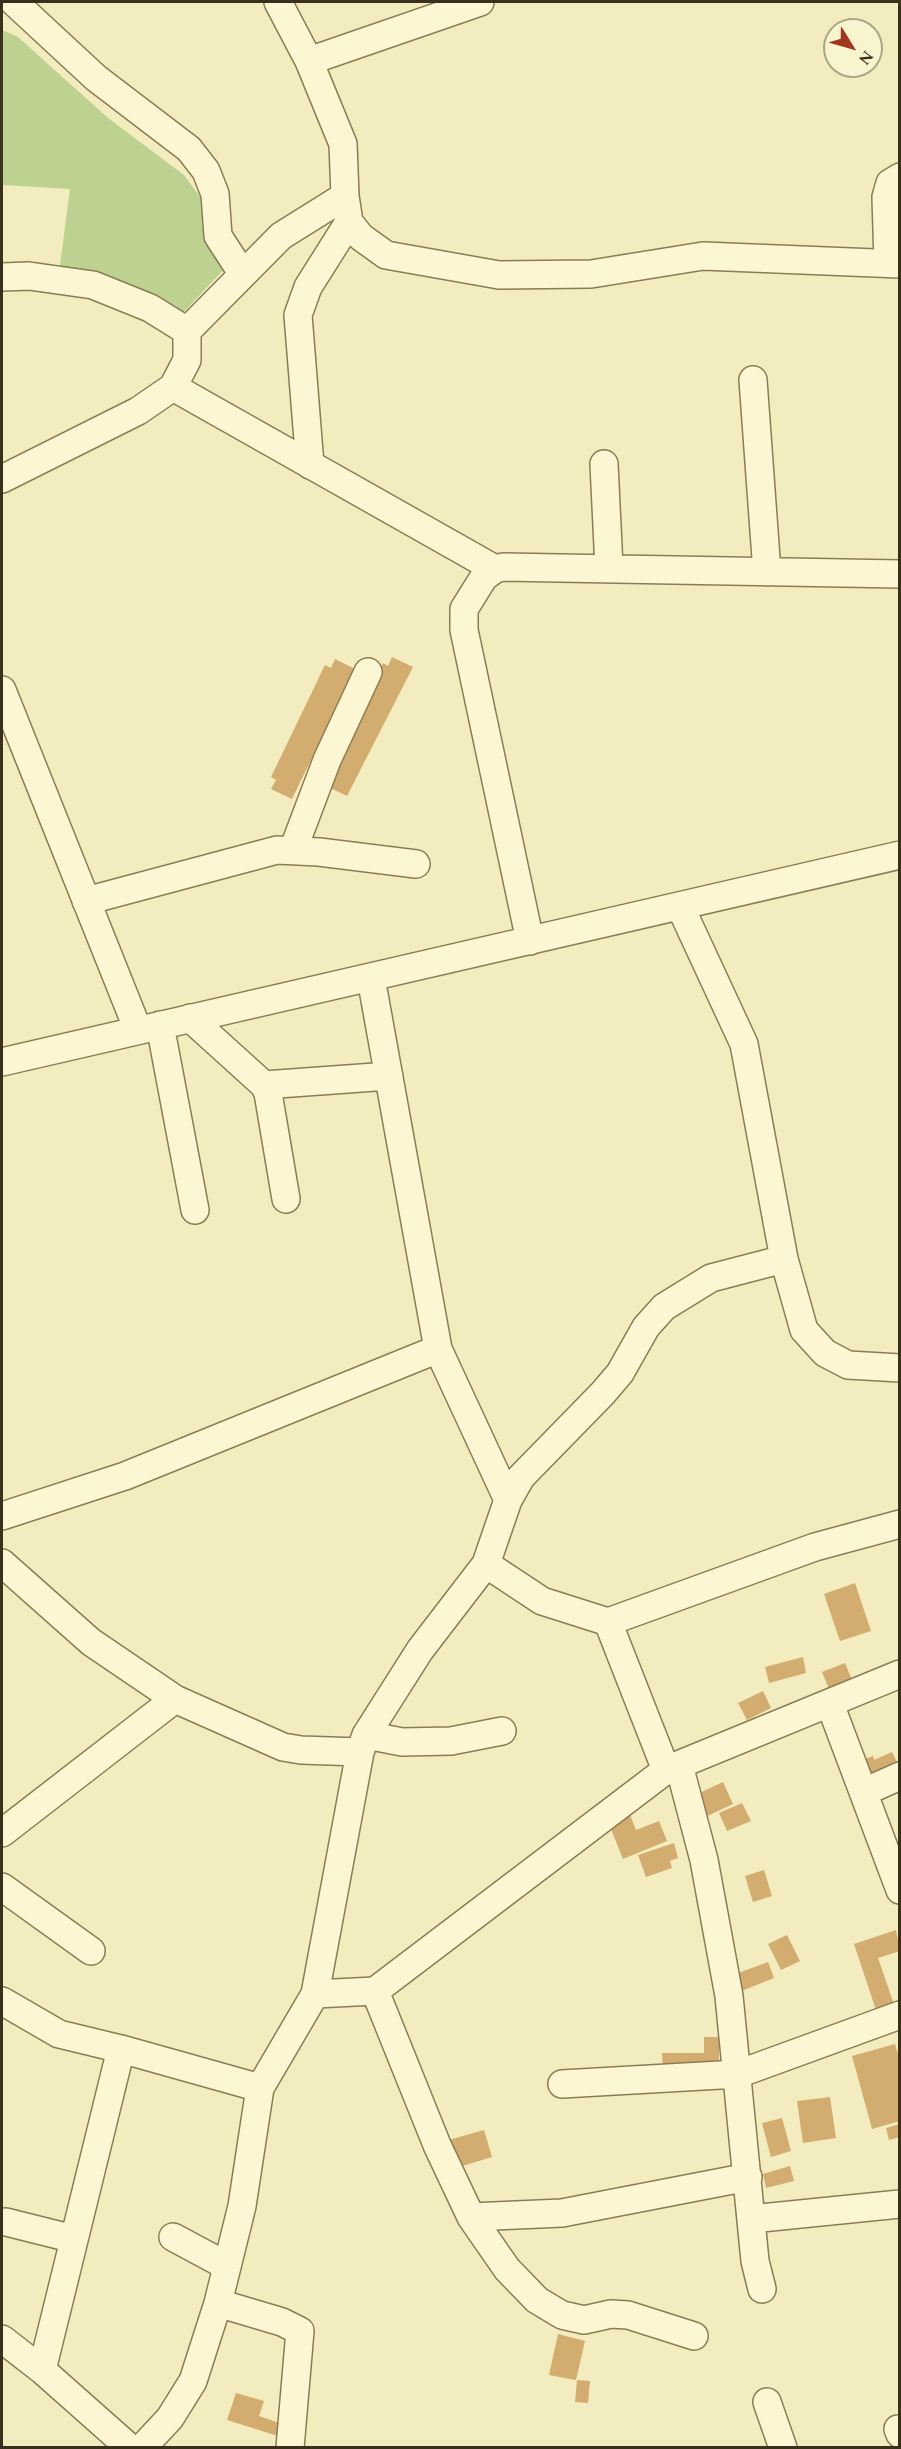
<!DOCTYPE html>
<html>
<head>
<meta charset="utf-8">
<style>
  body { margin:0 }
  #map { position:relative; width:901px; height:2449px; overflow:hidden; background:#f2ecbe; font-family:Spectral,serif }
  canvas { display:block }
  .frame { position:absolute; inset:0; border:3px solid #3a301b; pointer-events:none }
  .north { position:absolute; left:823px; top:18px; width:60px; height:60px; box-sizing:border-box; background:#f8f4ce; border:2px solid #aca686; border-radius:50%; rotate:127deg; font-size:16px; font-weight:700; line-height:24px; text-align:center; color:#3a301b }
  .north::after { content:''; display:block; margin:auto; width:21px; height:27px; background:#a03720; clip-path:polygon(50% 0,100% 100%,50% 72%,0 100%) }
</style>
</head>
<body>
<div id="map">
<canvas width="901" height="2449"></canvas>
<div class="frame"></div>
<div class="north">N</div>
</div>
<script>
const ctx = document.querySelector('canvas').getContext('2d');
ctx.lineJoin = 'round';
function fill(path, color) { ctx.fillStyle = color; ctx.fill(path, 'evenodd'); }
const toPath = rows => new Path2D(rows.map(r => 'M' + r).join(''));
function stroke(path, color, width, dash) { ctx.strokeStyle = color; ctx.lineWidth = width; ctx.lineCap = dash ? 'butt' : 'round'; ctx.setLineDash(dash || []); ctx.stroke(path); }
fill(toPath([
  [2,30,18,37,108,118,184,175,204,202,227,266,177,319,59,273,70,189,2,185]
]), '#bdd191');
fill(toPath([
  [392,657,413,667,347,796,326,786,326,774,383,663,388,666],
  [335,659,355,669,292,799,271,789,276,780,271,777,325,665,331,668],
  [855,1583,871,1631,840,1641,824,1594],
  [803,1657,806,1673,769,1683,765,1667],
  [845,1663,852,1680,829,1689,822,1672],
  [763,1691,771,1708,747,1720,738,1703],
  [892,1752,900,1768,868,1784,858,1762,873,1756,874,1760],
  [723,1782,733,1804,701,1819,691,1797],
  [742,1803,751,1821,727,1831,719,1813],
  [628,1810,636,1830,659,1821,667,1841,623,1859,607,1819],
  [674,1843,678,1858,670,1861,672,1868,646,1877,638,1855],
  [764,1870,772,1896,753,1902,745,1876],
  [896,1930,900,1951,878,1958,897,2013,879,2019,854,1944],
  [787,1935,800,1961,781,1970,768,1944],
  [768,1962,774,1978,739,1992,733,1975],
  [704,2037,719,2037,719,2071,663,2071,662,2053,704,2053],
  [895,2044,900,2061,900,2121,872,2129,852,2056],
  [830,2097,836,2138,803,2143,797,2101],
  [782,2118,791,2151,771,2157,762,2123],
  [900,2124,900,2137,889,2140,886,2128],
  [484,2130,492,2157,449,2170,442,2142],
  [790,2166,794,2181,766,2188,763,2174],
  [558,2334,585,2341,576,2380,549,2375],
  [577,2380,590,2381,588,2403,575,2402],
  [236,2393,264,2401,259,2416,282,2424,278,2436,227,2420]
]), '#d3ac70');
const minor = toPath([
  [14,2,96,78,189,149,206,171,215,194,218,236,242,273],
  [278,2,309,61,480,2],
  [309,61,343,144,345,196,349,222,361,237,386,255,499,275,591,274,703,256,900,264],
  [888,263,886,197,890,183,900,177],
  [2,277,29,276,93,285,150,308,187,331],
  [753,380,767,572],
  [173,387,495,569],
  [604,464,609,568],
  [310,465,298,315,308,287,349,222],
  [2,479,138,411,173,387,187,360,187,331,281,236,345,196],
  [2,690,138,1030],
  [293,850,327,760,368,672],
  [86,901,277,850,319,852,416,864],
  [680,906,744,1044,784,1259,804,1330,825,1353,848,1365,900,1368],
  [530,941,464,630,464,609,484,577,495,569,503,567,900,574],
  [371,978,438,1349,508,1500],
  [190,1018,264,1085,268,1093,286,1199],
  [160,1025,195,1210],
  [2,1062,900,855],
  [264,1085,389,1076],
  [2,1516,125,1476,438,1349],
  [2,1563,91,1642,175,1699,283,1747,301,1750,360,1752],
  [486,1564,542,1601,608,1622,815,1547,900,1524],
  [608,1622,666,1770],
  [830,1704,900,1890],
  [366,1735,402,1742,451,1741,502,1731],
  [679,1765,704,1860,729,1996,755,2261,762,2289],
  [864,1792,900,1776],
  [2,1833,175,1699],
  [2,1887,91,1951],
  [375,1991,437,2145,471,2217,507,2269,537,2300,562,2315,584,2320,611,2314,628,2315,694,2336],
  [315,1994,375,1991,666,1770,900,1674],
  [2,2001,59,2034,121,2049,42,2370],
  [121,2049,260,2088],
  [562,2084,738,2074,900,2015],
  [471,2217,562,2213,748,2177],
  [751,2219,900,2204],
  [6,2222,74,2239],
  [173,2237,227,2266],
  [218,2303,282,2322,300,2331,290,2448],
  [2,2339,42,2370,130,2448],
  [767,2402,783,2448],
  [898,2429,900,2434],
  [142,2448,170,2418,193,2381,218,2303,242,2206,260,2088,315,1994,360,1752,366,1735,420,1650,486,1564,508,1500,521,1477,603,1393,620,1373,646,1327,664,1307,711,1278,784,1259]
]);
stroke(minor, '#8c7c55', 30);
stroke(minor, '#fcf7d2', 27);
</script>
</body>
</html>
